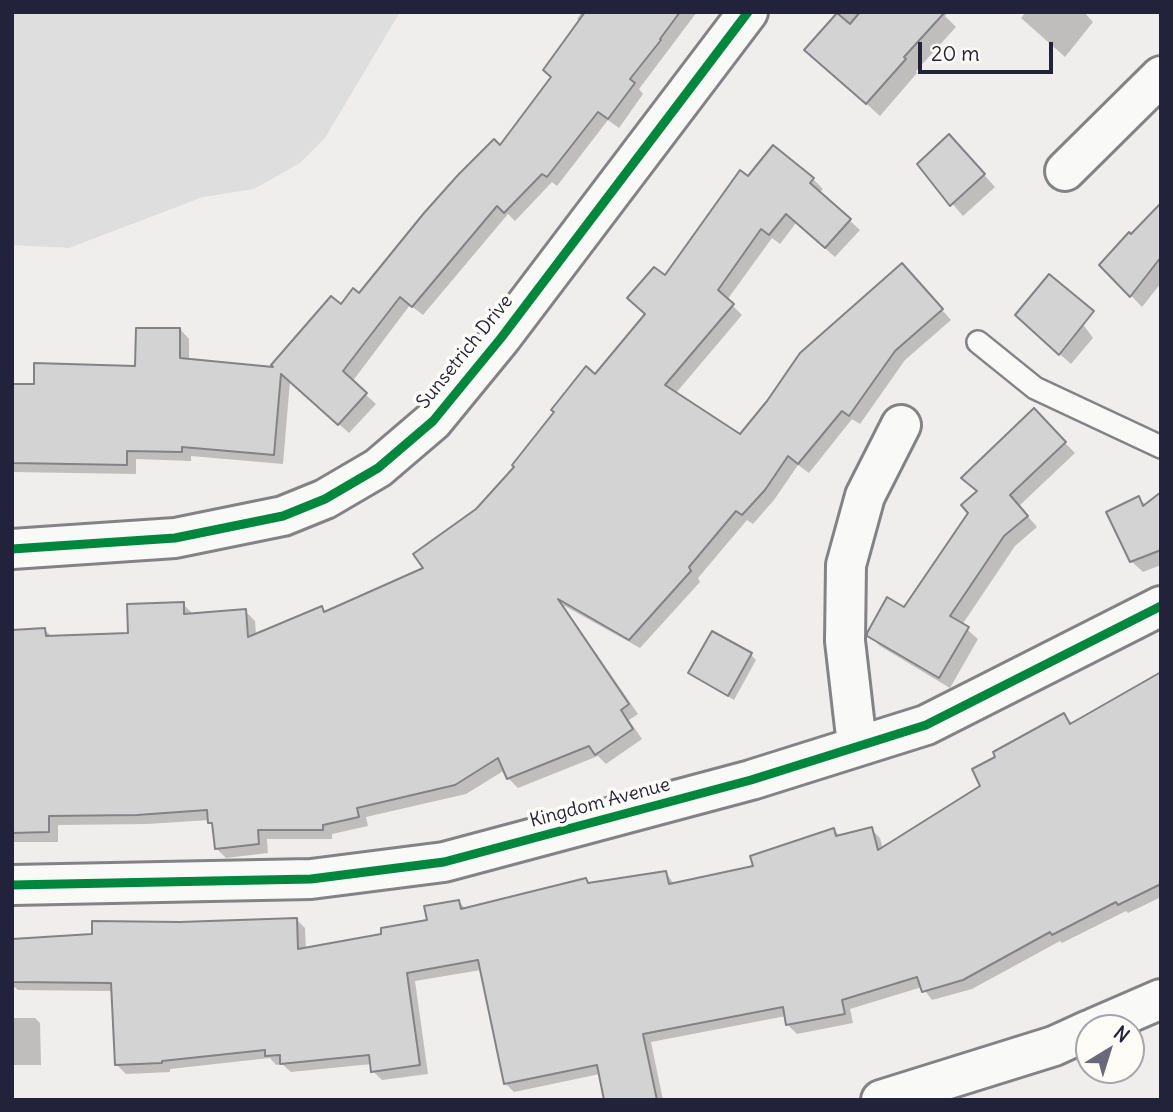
<!DOCTYPE html>
<html>
<head>
<meta charset="utf-8">
<style>
  body { margin:0 }
  #map { position:relative; width:1173px; height:1112px; overflow:hidden; background:#efeeed; font-family:Delius,sans-serif }
  canvas { display:block }
  .frame { position:absolute; inset:0; border:14px solid #22223b; pointer-events:none }
  .north { position:absolute; left:1075px; top:1014px; width:70px; height:70px; box-sizing:border-box; background:#fdfcf7; border:2px solid #a5a5ac; border-radius:50%; rotate:38deg; font-size:19px; font-weight:700; line-height:28px; text-align:center; color:#22223b }
  .north::after { content:''; display:block; margin:auto; width:24px; height:32px; background:#6a6979; clip-path:polygon(50% 0,100% 100%,50% 72%,0 100%) }
  .scale { position:absolute; left:918px; top:42px; width:135px; height:32px; box-sizing:border-box; border:4px solid #22223b; border-top:0; padding-left:9px; font-size:21px; line-height:24px; white-space:nowrap; color:#22223b; -webkit-text-stroke:5px #fdfcf7; paint-order:stroke }
</style>
</head>
<body>
<div id="map">
<canvas width="1173" height="1112"></canvas>
<div class="frame"></div>
<div class="north">N</div>
<div class="scale">20 m</div>
</div>
<script>
const ctx = document.querySelector('canvas').getContext('2d');
ctx.lineJoin = 'round';
function fill(path, color) { ctx.fillStyle = color; ctx.fill(path, 'evenodd'); }
const toPath = rows => new Path2D(rows.map(r => 'M' + r).join(''));
function stroke(path, color, width, dash) { ctx.strokeStyle = color; ctx.lineWidth = width; ctx.lineCap = dash ? 'butt' : 'round'; ctx.setLineDash(dash || []); ctx.stroke(path); }
function drawText(font, color, halo, rows, align = 'center') {
  ctx.font = font + ' Delius,sans-serif'; ctx.lineWidth = 7; ctx.setLineDash([]); ctx.textBaseline = 'middle'; ctx.strokeStyle = halo; ctx.fillStyle = color; for (const [text, x, y, turn = 0] of rows) {
    ctx.save(); ctx.translate(x, y); ctx.rotate((+turn || 0) * Math.PI / 180); ctx.textAlign = isNaN(turn) ? turn : align; if (halo) ctx.strokeText(text, 0, 0); ctx.fillText(text, 0, 0); ctx.restore();
  }
}
fill(toPath([
  [12,12,400,12,325,138,300,163,254,189,203,197,69,248,12,245]
]), '#dfdede');
fill(toPath([
  [582,12,697,12,639,89,643,94,619,128,608,120,557,186,552,182,515,221,508,214,423,315,410,305,352,382,376,404,349,433,290,381,283,464,191,456,191,461,136,459,136,474,12,472,12,386,36,385,137,368,180,329,189,339,189,360,277,369,341,307,360,296,500,148,553,78,580,22,577,19],
  [840,12,948,12,945,16,956,27,916,71,917,73,880,116,807,50],
  [1026,12,1084,12,1093,22,1065,57,1021,18],
  [960,148,995,187,963,216,919,165],
  [748,179,813,179,823,189,819,193,860,230,835,257,796,223,780,244,772,238,727,300,742,315,676,393,740,436,912,276,951,320,905,360,860,424,852,419,809,473,798,465,774,500,753,524,747,520,698,578,700,582,640,648,563,605,638,714,629,720,642,739,606,764,598,756,518,788,508,778,505,770,466,794,366,817,368,826,332,834,332,839,267,839,268,853,226,858,216,848,214,826,210,820,147,824,58,825,58,842,12,842,12,632,45,630,53,638,130,635,183,604,194,615,245,611,255,621,256,635,321,608,326,613,426,569,596,376,647,314,665,278],
  [1161,206,1161,283,1142,307,1102,265],
  [1058,290,1093,338,1071,364,1029,327],
  [1034,411,1075,453,1019,506,1037,527,1015,546,962,625,978,639,950,688,880,646,869,635,905,609,970,513,978,492],
  [1161,495,1161,565,1143,572,1131,561,1138,498,1146,505],
  [751,655,756,660,734,700,690,673],
  [1161,674,1161,897,1128,913,1126,911,1062,943,1060,941,972,989,932,1000,922,987,850,1009,853,1023,797,1034,788,1025,786,1016,651,1042,663,1100,606,1100,600,1074,514,1092,505,1083,481,970,415,981,428,1074,382,1080,373,1071,372,1064,291,1072,282,1064,276,1065,270,1058,170,1069,170,1072,126,1074,117,1065,113,991,18,990,12,985,12,941,94,936,180,924,296,919,305,928,306,949,383,936,429,922,459,902,466,909,586,880,590,884,666,873,675,885,756,868,834,830,841,837,871,829,880,838,883,849,983,786,997,758,1063,715,1073,724],
  [12,1018,35,1018,40,1023,41,1065,12,1065]
]), '#0003');
const building = toPath([
  [585,12,680,12,660,39,661,40,630,79,635,83,608,119,598,112,547,177,542,174,504,213,497,206,412,307,400,297,343,371,367,393,338,425,281,374,274,455,182,447,182,452,127,451,127,465,12,463,12,384,34,384,34,363,135,366,136,328,180,328,180,358,273,367,271,365,331,296,341,304,353,288,359,293,424,213,458,175,494,139,500,145,551,77,543,70,585,12],
  [860,12,945,12,904,57,906,59,866,104,804,50,837,13,850,24,860,12],
  [949,134,985,174,950,206,917,164,949,134],
  [773,145,814,178,810,183,851,219,825,248,786,214,769,235,761,229,718,290,734,304,665,385,740,434,767,401,800,353,902,263,943,309,895,351,849,416,842,411,798,464,788,456,765,490,742,515,736,511,689,567,691,571,629,640,558,599,629,704,621,710,633,729,595,755,589,746,507,779,498,758,455,785,357,808,359,817,323,825,323,830,258,830,259,844,215,849,212,823,208,823,207,810,137,815,49,816,49,832,12,833,12,630,45,628,46,636,128,633,127,604,184,602,184,614,246,609,248,637,322,606,324,612,423,568,413,554,476,509,514,467,512,465,554,412,551,410,586,366,595,374,645,314,627,298,654,267,665,275,740,170,748,176,773,145],
  [1161,203,1161,257,1130,297,1099,265,1129,232,1131,234,1161,203],
  [1049,274,1094,311,1059,355,1015,315,1049,274],
  [1034,408,1066,442,1010,495,1028,516,1004,536,950,616,969,627,939,678,867,636,867,633,887,597,904,607,968,513,961,505,977,491,961,478,1034,408],
  [1161,492,1161,550,1130,562,1106,512,1139,496,1143,506,1161,492],
  [712,631,752,653,728,696,688,673,712,631],
  [1161,672,1161,884,1118,905,1116,902,1052,935,1050,932,963,980,922,992,917,977,842,1000,845,1014,786,1025,783,1007,643,1034,657,1100,604,1100,597,1065,504,1084,478,960,407,973,420,1065,371,1072,369,1055,280,1064,280,1055,265,1056,265,1050,162,1061,162,1063,115,1065,111,983,12,982,12,939,92,934,92,921,180,922,297,918,298,949,381,934,381,928,427,920,424,906,459,900,461,909,586,878,588,883,666,871,669,884,753,866,750,856,834,828,836,836,872,827,878,850,980,786,972,769,995,757,993,752,1064,713,1070,724,1161,672]
]);
fill(building, '#d4d3d4');
stroke(building, '#838287', 2);
const lane = toPath([
  [978,342,1035,388,1161,447]
]);
const street = toPath([
  [1065,171,1161,76],
  [12,549,175,538,283,516,325,499,378,468,433,421,501,338,748,12],
  [857,745,845,641,846,565,865,496,901,425],
  [12,885,311,879,444,862,751,780,926,725,1161,606]
]);
const secondary = toPath([
  [1094,1028,1161,999],
  [881,1100,1054,1046,1089,1030]
]);
stroke(lane, '#838287', 26);
stroke(street, '#838287', 44);
stroke(secondary, '#838287', 44);
stroke(lane, '#f9f9f7', 21);
stroke(street, '#f9f9f7', 38);
stroke(secondary, '#f9f9f7', 38);
stroke(toPath([
  [12,549,175,538,283,516,325,499,378,468,433,421,501,338,748,12],
  [12,885,311,879,444,862,751,780,926,725,1161,606]
]), '#00873e', 9);
drawText('19px', '#22223b', '#fdfcf7', [
  ["Sunsetrich Drive",465,352,-51],
  ["Kingdom Avenue",600,803,-15]
]);
</script>
</body>
</html>
